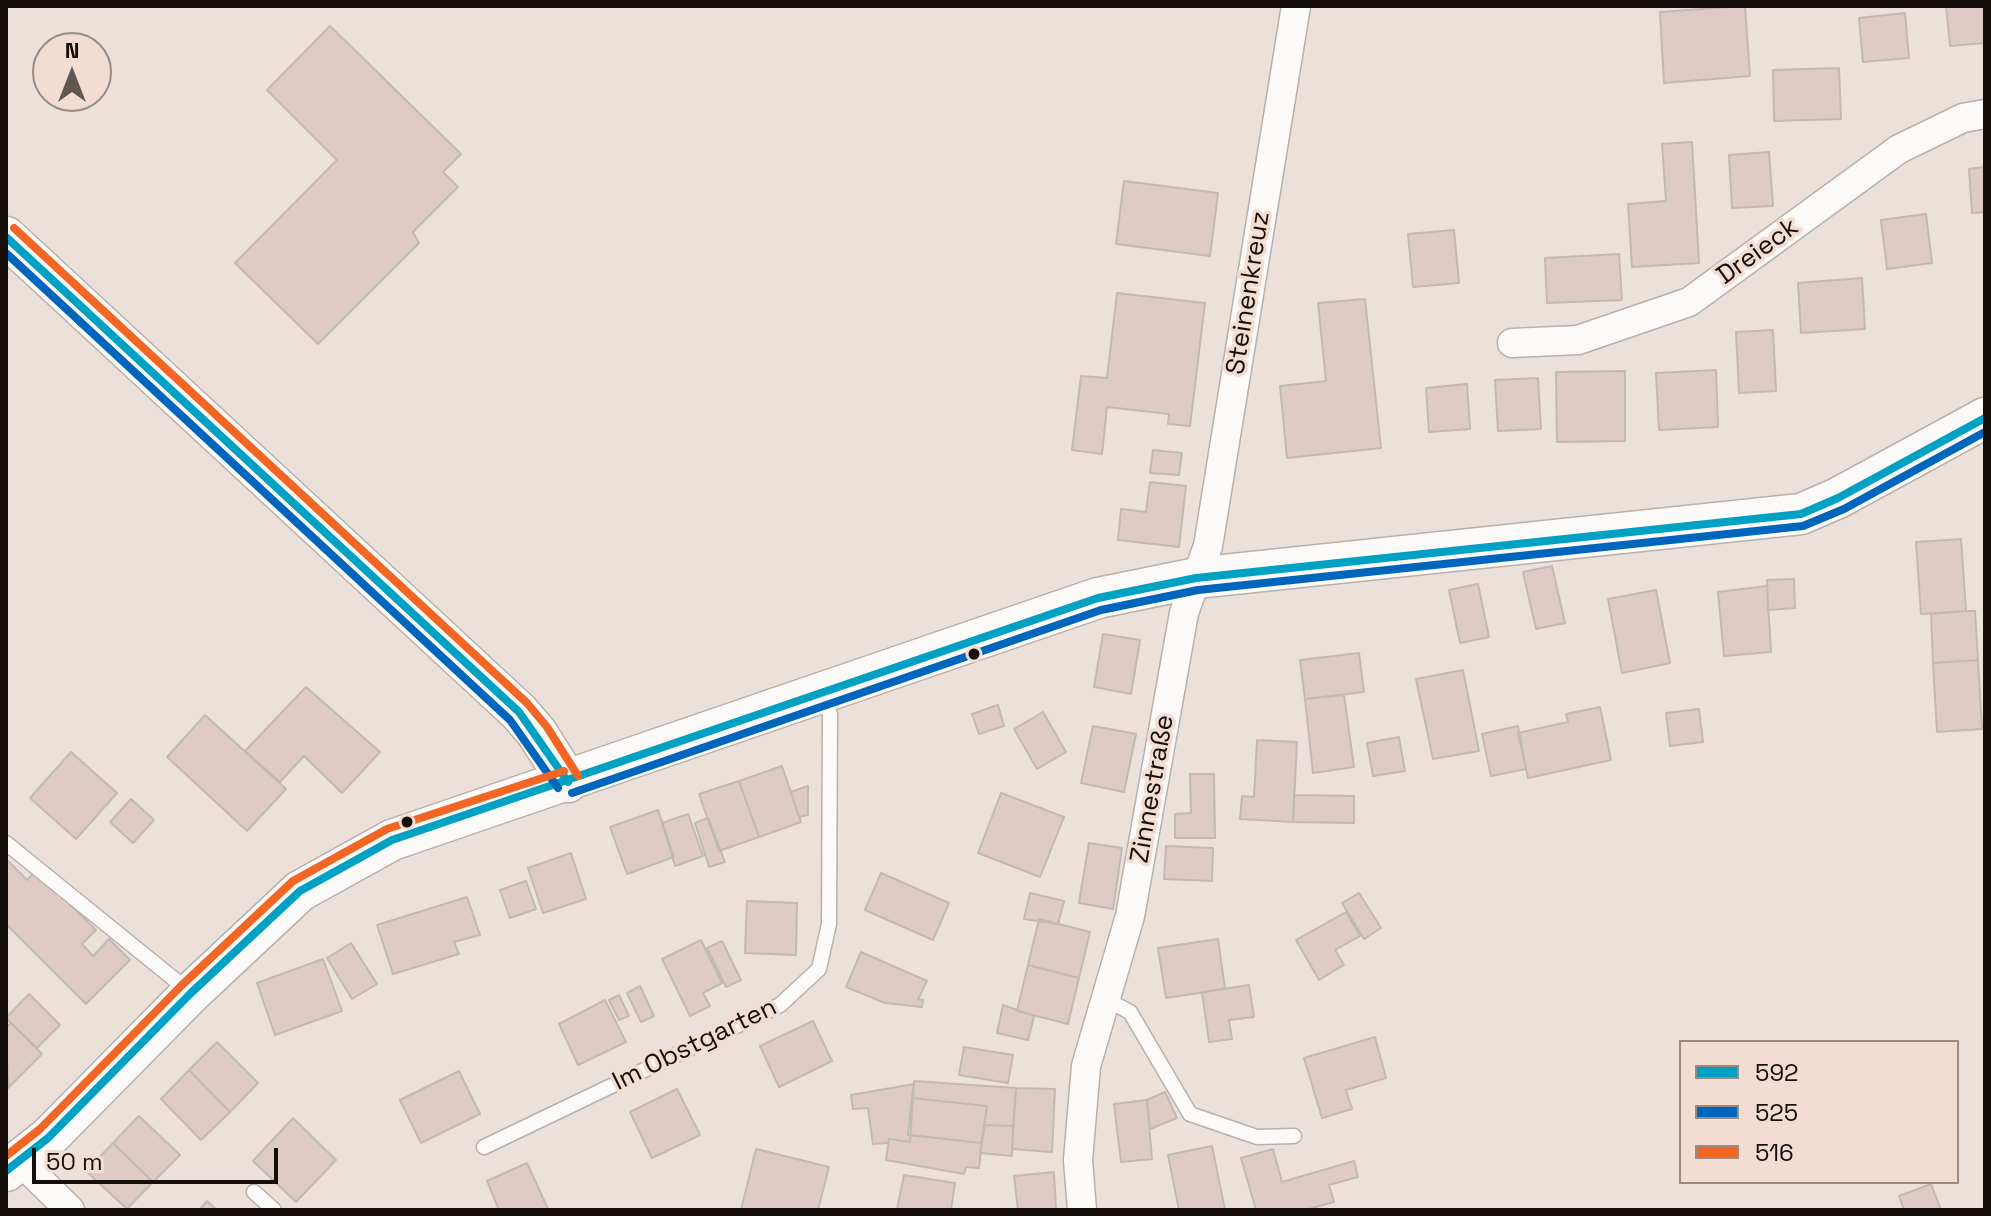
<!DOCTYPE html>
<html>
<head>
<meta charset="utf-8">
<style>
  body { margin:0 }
  #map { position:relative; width:1991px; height:1216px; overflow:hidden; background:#ebe0da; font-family:"Space Grotesk",sans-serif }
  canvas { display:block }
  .frame { position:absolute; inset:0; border:8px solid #150e0b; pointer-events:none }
  .legend { position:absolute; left:1679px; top:1040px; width:280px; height:144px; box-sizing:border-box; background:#f3ddd2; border:2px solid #9a8a82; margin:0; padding:10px 14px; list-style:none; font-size:24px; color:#150e0b }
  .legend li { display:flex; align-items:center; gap:16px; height:40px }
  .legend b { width:40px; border:2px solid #9a8a82 }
  .north { position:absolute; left:32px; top:32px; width:80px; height:80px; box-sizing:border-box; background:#f3ddd2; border:2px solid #9a8a82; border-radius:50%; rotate:0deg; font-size:22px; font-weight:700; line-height:32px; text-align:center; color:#150e0b }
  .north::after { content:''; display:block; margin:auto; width:28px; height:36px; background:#605853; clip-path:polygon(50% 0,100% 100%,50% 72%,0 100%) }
  .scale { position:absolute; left:32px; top:1148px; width:246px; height:36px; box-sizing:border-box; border:4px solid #150e0b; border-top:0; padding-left:10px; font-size:24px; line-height:28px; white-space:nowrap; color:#150e0b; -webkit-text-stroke:6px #f3ddd2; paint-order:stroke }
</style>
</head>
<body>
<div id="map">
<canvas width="1991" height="1216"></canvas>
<div class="frame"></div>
<ul class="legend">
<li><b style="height:10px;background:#01a1c4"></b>592</li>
<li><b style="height:10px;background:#0065bd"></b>525</li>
<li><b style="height:10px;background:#f26522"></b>516</li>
</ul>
<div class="north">N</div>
<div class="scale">50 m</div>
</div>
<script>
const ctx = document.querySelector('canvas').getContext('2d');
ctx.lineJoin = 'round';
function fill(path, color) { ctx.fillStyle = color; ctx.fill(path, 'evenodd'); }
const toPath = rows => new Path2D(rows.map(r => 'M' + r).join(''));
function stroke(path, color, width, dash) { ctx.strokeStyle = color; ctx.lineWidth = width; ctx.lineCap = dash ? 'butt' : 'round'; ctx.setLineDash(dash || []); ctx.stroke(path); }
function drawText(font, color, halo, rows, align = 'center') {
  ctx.font = font + ' "Space Grotesk",sans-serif'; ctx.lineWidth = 7; ctx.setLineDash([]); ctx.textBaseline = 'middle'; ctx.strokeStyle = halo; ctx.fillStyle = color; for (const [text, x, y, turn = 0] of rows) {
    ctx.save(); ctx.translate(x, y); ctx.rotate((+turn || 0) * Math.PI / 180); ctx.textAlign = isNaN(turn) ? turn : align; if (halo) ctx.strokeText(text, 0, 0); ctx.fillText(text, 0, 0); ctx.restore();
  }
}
const building = toPath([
  [1745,6,1750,76,1664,83,1660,12,1745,6],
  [1946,6,1984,6,1985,43,1950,46,1946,6],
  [1905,13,1909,58,1863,62,1859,18,1905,13],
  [330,26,461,154,443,172,458,187,413,232,419,243,318,344,235,263,337,160,267,90,330,26],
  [1839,68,1841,119,1774,121,1773,70,1839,68],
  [1692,142,1699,263,1632,267,1628,204,1666,201,1662,144,1692,142],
  [1769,152,1773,206,1732,208,1729,155,1769,152],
  [1985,167,1985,212,1972,213,1969,169,1985,167],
  [1124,181,1218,193,1210,256,1116,244,1124,181],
  [1926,214,1932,263,1887,269,1881,220,1926,214],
  [1454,230,1459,283,1413,287,1408,234,1454,230],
  [1619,254,1622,300,1547,303,1545,258,1619,254],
  [1862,278,1865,329,1801,333,1798,283,1862,278],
  [1117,293,1205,303,1190,426,1168,424,1169,414,1107,407,1102,454,1072,450,1081,376,1107,378,1117,293],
  [1365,299,1381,448,1287,458,1280,386,1326,381,1318,303,1365,299],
  [1773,330,1776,391,1739,393,1736,332,1773,330],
  [1716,370,1718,427,1659,430,1656,373,1716,370],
  [1625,371,1625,441,1557,442,1556,372,1625,371],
  [1538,378,1541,429,1498,431,1495,380,1538,378],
  [1467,384,1470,429,1429,432,1426,388,1467,384],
  [1153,450,1182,453,1179,475,1150,473,1153,450],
  [1150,482,1186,486,1179,547,1118,540,1121,509,1146,512,1150,482],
  [1961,539,1966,611,1921,614,1916,542,1961,539],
  [1552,566,1565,623,1536,629,1523,572,1552,566],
  [1794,579,1795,608,1768,610,1767,580,1794,579],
  [1478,584,1489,637,1460,643,1449,590,1478,584],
  [1767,586,1771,652,1724,656,1718,592,1767,586],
  [1656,590,1670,663,1622,673,1608,599,1656,590],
  [1966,611,1975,611,1978,660,1933,663,1931,614,1966,611],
  [1103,634,1140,640,1131,694,1094,687,1103,634],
  [1359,653,1364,692,1305,699,1300,660,1359,653],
  [1978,660,1982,729,1937,732,1933,663,1978,660],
  [1463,670,1479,751,1433,759,1416,679,1463,670],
  [306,687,380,752,342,793,304,756,280,782,245,751,306,687],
  [1344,695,1354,767,1313,773,1305,699,1344,695],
  [998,705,1004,726,979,734,972,714,998,705],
  [1600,707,1611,760,1528,778,1518,733,1568,722,1566,714,1600,707],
  [1699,709,1703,742,1670,746,1666,713,1699,709],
  [1043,712,1066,752,1037,769,1014,729,1043,712],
  [205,715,286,789,247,831,167,757,205,715],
  [1093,726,1136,734,1124,792,1081,783,1093,726],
  [1518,726,1526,769,1491,776,1482,734,1518,726],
  [1399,737,1405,771,1373,776,1367,743,1399,737],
  [1257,740,1297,742,1293,822,1240,819,1242,796,1254,797,1257,740],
  [71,752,117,793,76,839,30,798,71,752],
  [782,766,801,822,759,837,739,781,782,766],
  [1190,774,1214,774,1215,838,1175,838,1175,814,1191,813,1190,774],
  [739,781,759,837,719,851,699,794,739,781],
  [808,786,808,815,799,817,791,792,808,786],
  [1001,793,1064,817,1040,877,978,853,1001,793],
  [1294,795,1354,796,1354,823,1293,822,1294,795],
  [131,799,154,820,133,843,110,822,131,799],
  [658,810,674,857,627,874,610,827,658,810],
  [688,814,703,856,675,866,662,823,688,814],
  [708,818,725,862,709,867,695,823,708,818],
  [1089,843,1122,848,1113,909,1079,903,1089,843],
  [1166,846,1213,848,1212,881,1164,879,1166,846],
  [571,853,586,899,543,913,528,868,571,853],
  [6,859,27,880,36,871,96,930,82,944,93,956,109,939,130,960,86,1004,6,924,6,859],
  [881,873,949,903,933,940,865,910,881,873],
  [526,881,536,909,510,918,500,890,526,881],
  [1030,893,1064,901,1058,924,1024,919,1030,893],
  [1359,893,1381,928,1364,939,1342,903,1359,893],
  [467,897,480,935,454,942,459,954,393,974,377,925,467,897],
  [747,901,797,903,796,955,745,953,747,901],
  [1346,912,1360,936,1335,950,1344,965,1319,980,1296,940,1346,912],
  [1039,919,1090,932,1079,978,1028,965,1039,919],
  [1218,939,1225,989,1166,998,1158,948,1218,939],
  [701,940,722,983,703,993,710,1006,690,1016,662,959,701,940],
  [722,941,741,980,726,987,707,948,722,941],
  [351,943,377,984,352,999,327,958,351,943],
  [861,952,927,981,918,999,923,1000,922,1007,885,1003,846,987,861,952],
  [323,959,342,1011,275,1035,257,983,323,959],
  [1028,965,1079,978,1068,1024,1017,1011,1028,965],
  [1249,985,1254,1017,1229,1020,1232,1039,1209,1042,1202,992,1249,985],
  [640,986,654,1016,641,1022,627,993,640,986],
  [29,994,60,1025,37,1048,6,1018,29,994],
  [619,995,629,1016,619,1020,609,1000,619,995],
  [605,1000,626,1042,578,1065,559,1024,605,1000],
  [1003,1005,1034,1016,1028,1040,997,1033,1003,1005],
  [813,1021,832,1061,779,1087,760,1046,813,1021],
  [11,1023,42,1054,8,1088,6,1028,11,1023],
  [1375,1037,1386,1078,1346,1090,1352,1109,1322,1118,1304,1058,1375,1037],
  [217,1042,258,1083,230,1112,189,1070,217,1042],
  [964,1047,1013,1055,1008,1083,959,1075,964,1047],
  [189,1070,230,1112,201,1140,161,1099,189,1070],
  [459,1071,480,1114,421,1143,400,1100,459,1071],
  [914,1081,1016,1088,1013,1126,984,1125,987,1106,912,1098,914,1081],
  [914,1084,910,1142,889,1139,888,1143,873,1144,868,1108,853,1109,851,1095,914,1084],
  [1016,1088,1055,1089,1052,1152,1012,1149,1016,1088],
  [677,1089,700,1135,652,1158,630,1112,677,1089],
  [1165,1092,1177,1118,1150,1129,1147,1100,1165,1092],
  [912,1098,987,1106,982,1143,908,1135,912,1098],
  [1147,1100,1152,1159,1121,1162,1114,1104,1147,1100],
  [139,1116,180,1155,153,1182,113,1143,139,1116],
  [293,1118,336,1160,296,1202,253,1161,293,1118],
  [984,1125,1013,1126,1012,1156,980,1153,984,1125],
  [911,1135,982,1143,979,1168,966,1167,964,1174,886,1160,889,1139,910,1142,911,1135],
  [113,1143,153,1182,127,1209,86,1171,113,1143],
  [1212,1146,1225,1210,1179,1210,1168,1155,1212,1146],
  [756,1149,829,1167,818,1210,741,1210,756,1149],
  [1273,1149,1282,1182,1354,1161,1358,1177,1329,1185,1334,1202,1305,1210,1256,1210,1241,1158,1273,1149],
  [527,1163,548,1209,499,1210,487,1181,527,1163],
  [1054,1172,1056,1210,1018,1210,1014,1176,1054,1172],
  [904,1175,955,1183,951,1210,897,1210,904,1175],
  [1931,1184,1941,1210,1904,1210,1899,1196,1931,1184],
  [207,1201,217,1210,199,1210,207,1201]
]);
fill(building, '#e0cac6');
stroke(building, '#c2b8b5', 2);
const lane = toPath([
  [6,843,190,992],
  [1107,1000,1130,1012,1190,1114,1257,1137,1294,1136],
  [484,1147,780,1005,819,969,829,924,830,714,823,693],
  [254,1192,274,1210]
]);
const street = toPath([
  [1512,343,1578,340,1689,302,1899,149,1963,118,1985,114],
  [20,1161,70,1210],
  [1082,1210,1078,1160,1086,1066,1130,916,1184,613,1208,546,1296,6]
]);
const secondary = toPath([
  [6,237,519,712,537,733,568,782],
  [6,1171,48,1138,191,993,300,891,392,840,1098,598,1196,578,1801,514,1838,498,1985,418]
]);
stroke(lane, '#b8b0ab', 17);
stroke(street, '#b8b0ab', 31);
stroke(secondary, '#b8b0ab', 43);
stroke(lane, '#fcfaf9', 14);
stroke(street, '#fcfaf9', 28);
stroke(secondary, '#fcfaf9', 40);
stroke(toPath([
  [6,237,519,712,568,782],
  [6,1171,48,1138,191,993,300,891,392,840,1098,598,1196,578,1801,514,1838,498,1985,418]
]), '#01a1c4', 8);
stroke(toPath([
  [6,253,510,720,558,788],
  [572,793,1101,610,1198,590,1803,526,1844,509,1985,432]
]), '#0065bd', 8);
stroke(toPath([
  [14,228,527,703,547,727,578,776],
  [6,1156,40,1129,182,985,293,881,387,829,564,771]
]), '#f26522', 8);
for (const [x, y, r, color] of [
  [974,654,7,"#150e0b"],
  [407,822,7,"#150e0b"]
]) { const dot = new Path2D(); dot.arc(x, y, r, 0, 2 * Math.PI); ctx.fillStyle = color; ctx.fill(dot); stroke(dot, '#f3ddd2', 3); }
drawText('26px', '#150e0b', '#f3ddd2', [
  ["Dreieck",1758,252,-36],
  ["Steinenkreuz",1249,293,-81],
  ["Zinnestraße",1153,789,-80],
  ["Im Obstgarten",695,1045,-26]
]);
</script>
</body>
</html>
